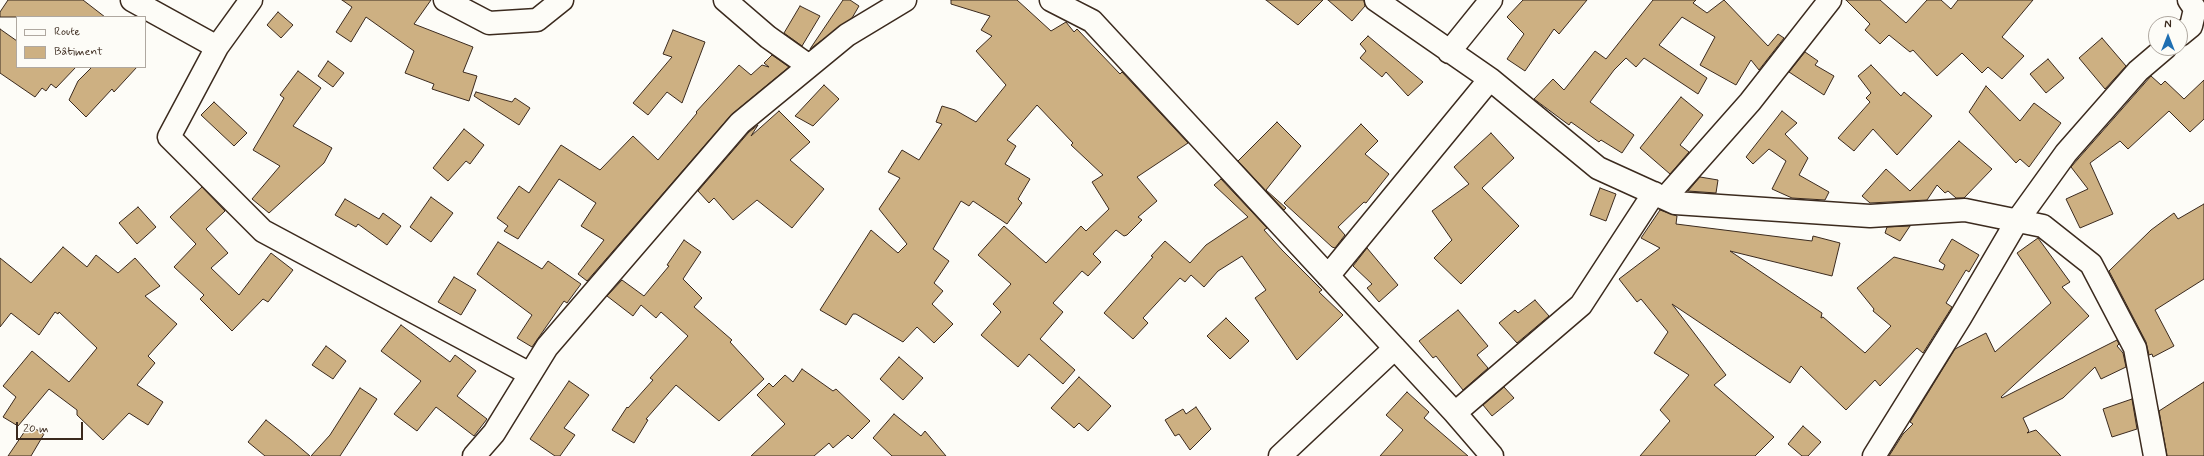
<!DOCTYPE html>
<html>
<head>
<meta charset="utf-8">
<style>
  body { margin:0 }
  #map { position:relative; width:2204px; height:456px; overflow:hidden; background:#fdfcf7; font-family:Mynerve,sans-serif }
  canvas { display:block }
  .legend { position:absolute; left:16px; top:16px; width:130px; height:52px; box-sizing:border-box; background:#fdfcf7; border:1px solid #afa8a0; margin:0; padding:5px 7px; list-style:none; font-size:12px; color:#3b2a1e }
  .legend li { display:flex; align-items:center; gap:8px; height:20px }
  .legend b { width:20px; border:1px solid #afa8a0 }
  .north { position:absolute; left:2148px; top:16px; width:40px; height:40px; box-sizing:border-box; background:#fdfcf7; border:1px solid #afa8a0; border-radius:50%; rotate:0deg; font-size:11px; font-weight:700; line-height:16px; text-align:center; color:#3b2a1e }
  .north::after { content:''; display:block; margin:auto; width:14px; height:18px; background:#1f6fb2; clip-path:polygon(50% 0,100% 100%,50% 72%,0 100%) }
  .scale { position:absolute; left:16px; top:422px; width:67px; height:18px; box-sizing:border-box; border:2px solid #3b2a1e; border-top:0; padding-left:5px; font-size:12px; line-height:14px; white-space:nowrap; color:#3b2a1e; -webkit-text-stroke:3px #fdfcf7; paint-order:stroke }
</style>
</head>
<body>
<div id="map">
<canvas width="2204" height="456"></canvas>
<ul class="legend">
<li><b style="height:5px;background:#fdfcf7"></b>Route</li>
<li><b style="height:11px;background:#cdb082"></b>Bâtiment</li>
</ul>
<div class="north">N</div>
<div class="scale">20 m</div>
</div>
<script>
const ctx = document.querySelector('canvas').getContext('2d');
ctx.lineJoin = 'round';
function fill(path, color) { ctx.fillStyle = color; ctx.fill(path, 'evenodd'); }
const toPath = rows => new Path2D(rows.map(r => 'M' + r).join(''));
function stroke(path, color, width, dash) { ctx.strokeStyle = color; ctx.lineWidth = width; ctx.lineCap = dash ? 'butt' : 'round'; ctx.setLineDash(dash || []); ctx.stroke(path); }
const building = toPath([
  [8,0,83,0,105,17,0,17,0,12,8,0],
  [342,0,431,0,414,24,473,47,463,72,477,76,469,101,432,89,434,84,405,73,414,51,366,17,351,42,336,32,352,7,342,0],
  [843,0,850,0,859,6,852,18,810,49,843,0],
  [951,0,1017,0,1051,31,1066,22,1074,32,1077,29,1120,74,1122,72,1188,143,1137,177,1157,201,1138,217,1142,220,1127,235,1124,236,1116,230,1093,254,1101,262,1088,276,1082,271,1053,303,1063,312,1040,339,1075,370,1063,384,1029,354,1018,367,981,335,1001,312,993,304,1011,284,978,255,1004,226,1046,263,1081,226,1086,231,1109,209,1092,182,1103,175,1071,145,1073,143,1037,105,1007,140,1016,146,1005,164,1030,179,1018,199,1022,203,1007,224,973,201,969,206,961,201,933,249,949,261,934,283,943,291,932,304,953,324,934,343,917,327,903,342,856,314,853,314,846,325,820,310,871,230,898,253,907,244,879,209,900,178,888,172,902,150,919,160,942,124,936,122,942,106,955,110,976,122,1006,85,976,51,992,36,981,30,990,16,951,4,951,0],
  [1266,0,1323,0,1298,25,1266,0],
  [1328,0,1364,0,1365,6,1352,21,1328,0],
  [1523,0,1587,0,1559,34,1554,29,1525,71,1507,59,1524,34,1507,17,1523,0],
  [1653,0,1696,0,1693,3,1707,13,1724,0,1768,46,1778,34,1784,38,1759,70,1751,60,1736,85,1700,65,1715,37,1682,17,1659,45,1707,78,1698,94,1644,58,1636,67,1626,58,1614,70,1590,102,1634,135,1622,153,1601,140,1599,142,1571,122,1569,125,1534,99,1553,79,1564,90,1595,51,1606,59,1653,0],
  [1846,0,1880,0,1906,23,1927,0,1941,0,1951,9,1958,0,2033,0,2002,37,2024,56,2002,79,1988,67,1982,73,1962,53,1937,76,1913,50,1910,52,1889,35,1880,44,1865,30,1870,24,1846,0],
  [800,6,820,16,802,46,784,33,800,6],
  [278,12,293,25,281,38,267,25,278,12],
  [0,29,17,41,17,67,76,67,56,88,51,84,46,91,42,88,35,97,0,73,0,29],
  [673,30,705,42,682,103,667,92,648,115,633,103,672,57,663,54,673,30],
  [1368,36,1423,82,1408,96,1386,72,1382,77,1360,58,1366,51,1360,44,1368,36],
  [2102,38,2126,66,2105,89,2079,58,2102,38],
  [1805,52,1818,61,1815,65,1834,76,1824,95,1789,72,1805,52],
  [772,55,789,67,731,115,587,281,578,274,604,240,581,226,596,203,559,179,518,239,504,231,508,226,497,218,519,186,529,193,561,145,600,170,633,136,658,160,697,113,696,112,739,65,751,75,762,65,769,67,764,63,772,55],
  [2048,59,2064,78,2046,93,2030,74,2048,59],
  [328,61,344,73,333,87,318,76,328,61],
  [1871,65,1901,96,1904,92,1932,116,1897,155,1873,129,1854,151,1838,138,1870,102,1866,98,1871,93,1858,76,1871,65],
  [92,67,137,67,114,92,112,89,86,117,69,100,78,81,92,67],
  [298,71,321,88,293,126,332,148,324,163,269,213,252,199,280,166,253,150,284,98,280,95,298,71],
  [2151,76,2161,85,2165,81,2184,99,2204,80,2204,119,2190,132,2169,111,2128,149,2120,141,2090,163,2113,214,2080,228,2066,199,2088,189,2071,167,2151,76],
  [824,85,839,99,813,126,795,116,824,85],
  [1986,86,2020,121,2034,103,2061,123,2029,167,2020,159,2016,163,1969,112,1986,86],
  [476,92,512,102,515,98,530,108,519,125,474,96,476,92],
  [1681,97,1703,115,1680,145,1689,152,1670,174,1640,148,1681,97],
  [214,102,247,133,234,146,201,115,214,102],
  [779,111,810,142,790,160,824,189,792,228,757,200,733,220,714,198,709,203,698,191,749,132,758,125,751,136,779,111],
  [1782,111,1797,123,1785,134,1808,158,1799,175,1829,192,1825,200,1792,198,1772,189,1786,161,1769,149,1753,164,1746,157,1782,111],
  [1277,122,1301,146,1266,190,1286,208,1284,210,1238,161,1277,122],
  [1361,124,1378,141,1365,154,1389,174,1366,203,1364,202,1338,227,1345,235,1335,248,1332,247,1284,203,1361,124],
  [464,129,484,145,470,164,466,161,448,181,433,168,464,129],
  [1491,133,1514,158,1482,188,1519,226,1461,284,1434,258,1452,240,1432,211,1469,184,1454,167,1491,133],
  [1959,141,1992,169,1964,198,1956,198,1948,191,1945,193,1937,185,1927,200,1870,203,1862,196,1886,169,1910,191,1959,141],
  [1700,177,1718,180,1716,193,1688,191,1700,177],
  [1221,179,1267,228,1264,230,1282,250,1322,290,1319,292,1343,315,1297,360,1255,298,1266,290,1242,256,1218,271,1204,287,1191,275,1185,282,1180,278,1143,318,1148,323,1133,339,1104,313,1153,257,1151,256,1165,241,1190,263,1206,245,1248,217,1214,185,1221,179],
  [202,187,225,211,206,229,228,253,211,268,239,295,271,253,293,270,268,302,263,299,232,331,200,299,204,295,174,267,196,244,170,217,202,187],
  [1600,188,1616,194,1606,221,1590,215,1600,188],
  [431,197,453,213,431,242,410,227,431,197],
  [345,199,379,219,383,213,401,226,387,245,358,224,356,227,335,215,345,199],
  [2204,204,2204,279,2155,310,2174,346,2153,357,2152,354,2149,355,2146,342,2109,271,2151,230,2174,213,2178,219,2204,204],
  [138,207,156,227,137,244,119,223,138,207],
  [1660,210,1677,216,1676,224,1812,241,1813,236,1840,243,1832,276,1730,251,1822,313,1821,318,1823,317,1865,353,1891,326,1873,311,1874,309,1857,288,1894,257,1943,270,1945,265,1939,261,1952,239,1979,255,1969,272,1966,270,1946,303,1952,307,1923,353,1917,348,1880,386,1875,380,1846,410,1801,366,1790,383,1672,304,1726,375,1714,385,1774,437,1755,456,1640,456,1670,421,1660,410,1689,375,1654,353,1668,332,1641,299,1637,302,1619,279,1660,248,1641,238,1660,210],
  [1910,226,1900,241,1885,233,1887,227,1910,226],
  [2038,238,2070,282,2062,287,2089,316,2001,397,2002,398,2117,340,2119,344,2117,346,2123,353,2126,367,2101,379,2095,367,2063,398,2023,418,2029,431,2027,433,2036,430,2061,456,1889,456,1903,434,1913,424,1910,422,1955,349,1986,333,1995,352,2051,303,2017,253,2038,238],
  [684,240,701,252,683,279,702,298,694,307,732,340,730,342,764,379,719,421,676,385,646,419,648,420,634,443,612,430,627,407,628,408,653,380,650,378,688,336,661,312,656,318,641,305,633,316,607,296,622,280,644,296,669,266,667,265,684,240],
  [498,242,542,269,548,261,581,284,567,303,564,301,532,347,517,338,532,315,477,274,498,242],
  [63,247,87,267,96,255,118,273,135,258,160,286,145,296,177,324,148,356,155,363,137,385,163,402,148,425,129,413,103,440,77,415,77,410,49,389,18,426,3,417,16,397,3,386,32,351,69,382,97,348,59,312,58,314,55,312,39,335,11,313,0,327,0,258,31,283,63,247],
  [1367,248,1398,285,1379,302,1367,288,1372,284,1353,266,1367,248],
  [454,277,476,290,461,315,438,302,454,277],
  [1535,300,1549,316,1517,343,1499,323,1515,310,1518,313,1535,300],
  [1458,310,1488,346,1477,355,1488,368,1463,390,1436,356,1433,358,1419,341,1458,310],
  [1226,318,1249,341,1230,359,1207,336,1226,318],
  [401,325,450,362,455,355,476,371,457,396,487,419,474,436,436,407,417,431,394,414,421,381,381,351,401,325],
  [326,346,346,361,333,379,312,365,326,346],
  [899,357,923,378,903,400,880,379,899,357],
  [802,369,833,391,836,389,870,421,852,439,848,435,833,448,829,443,814,456,751,456,785,424,757,395,769,383,773,387,785,375,793,382,802,369],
  [1079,377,1111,406,1088,431,1079,423,1074,428,1051,408,1079,377],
  [569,381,589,395,564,428,575,435,560,456,555,456,530,439,569,381],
  [2204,382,2204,456,2167,456,2159,411,2204,382],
  [1504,387,1514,398,1492,416,1483,405,1504,387],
  [360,388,377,399,340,456,311,456,330,435,360,388],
  [1407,392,1429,412,1424,418,1468,456,1380,456,1403,430,1386,415,1407,392],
  [2132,399,2137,429,2112,437,2103,409,2132,399],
  [1196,407,1211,429,1190,450,1179,434,1175,436,1165,420,1183,409,1186,414,1196,407],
  [894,414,921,436,925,431,946,456,892,456,873,438,894,414],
  [266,420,290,439,310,456,265,456,248,442,266,420],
  [29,425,44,434,31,456,8,456,29,425],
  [1803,426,1821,442,1808,456,1802,456,1788,444,1803,426]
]);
fill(building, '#cdb082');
stroke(building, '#3b2a1e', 1);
const minor = toPath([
  [132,0,217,47,251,0],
  [445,0,489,23,537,20,562,0],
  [725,0,768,37,809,66],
  [1051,0,1092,21,1455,413,1492,456],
  [1376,0,1490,79,1598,168,1675,203,1870,216,1965,210,2043,226,2091,264,2135,348,2155,456],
  [2180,35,2191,26,2195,9,2189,0],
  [217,47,169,137,263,231,530,374],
  [1449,52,1491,0],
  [1665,198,1750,102,1830,0],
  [1328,276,1490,79],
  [1455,413,1581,305,1654,193],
  [474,456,494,433,547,347,740,123,847,35,905,0],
  [1280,456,1395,348],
  [1874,456,1960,318,2017,221,2066,153,2138,71,2165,48]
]);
stroke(minor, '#3b2a1e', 25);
stroke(minor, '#fdfcf7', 22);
</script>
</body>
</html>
